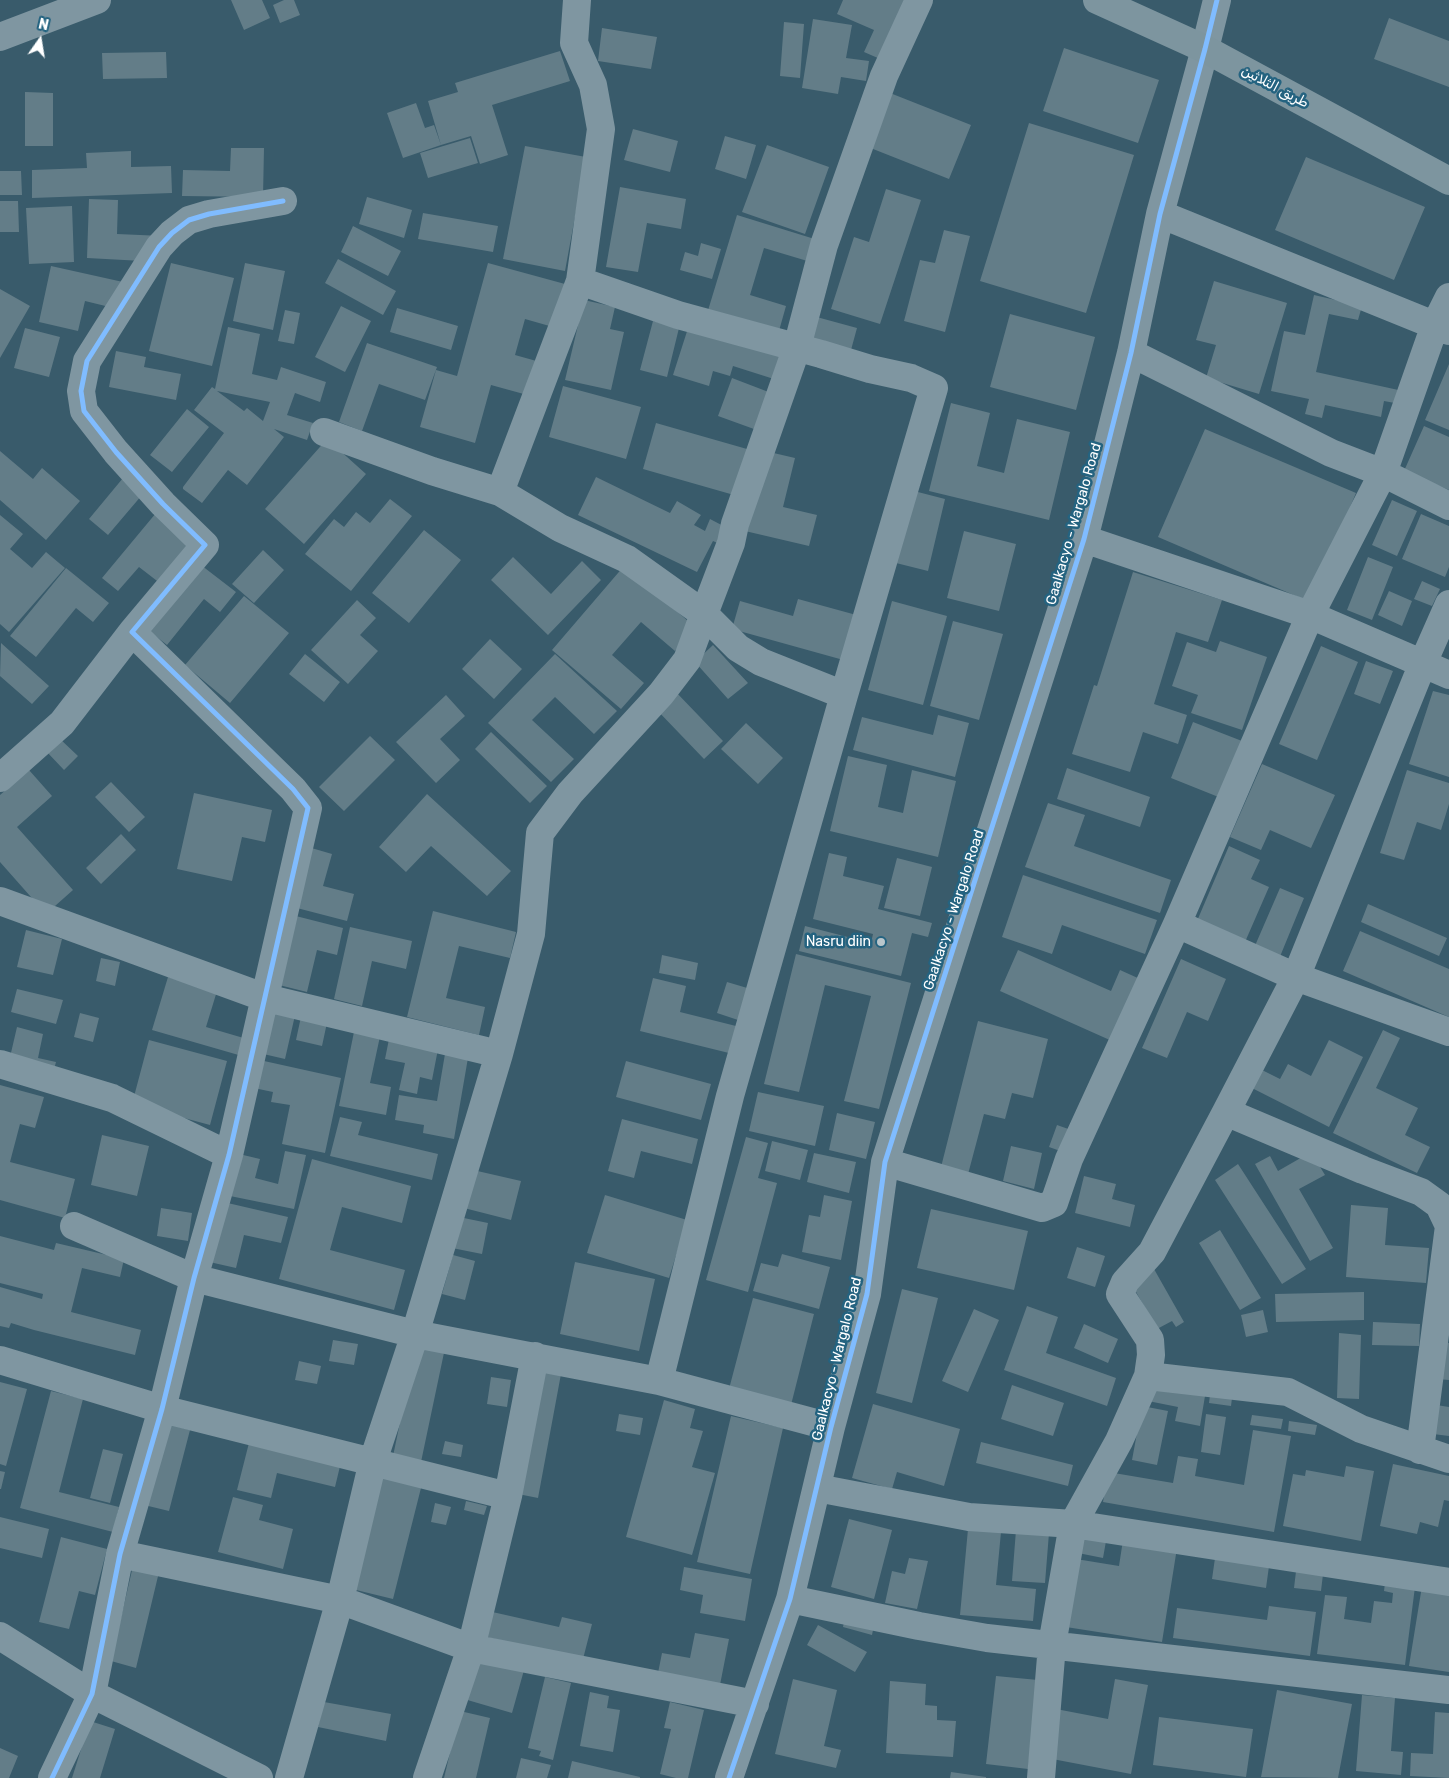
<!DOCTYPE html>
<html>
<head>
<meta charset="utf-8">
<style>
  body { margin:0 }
  #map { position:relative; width:1449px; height:1778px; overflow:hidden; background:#395b6b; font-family:Rubik,sans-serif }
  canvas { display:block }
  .north { position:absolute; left:15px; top:15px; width:50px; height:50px; -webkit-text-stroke:4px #246380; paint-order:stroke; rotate:13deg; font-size:14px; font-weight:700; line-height:20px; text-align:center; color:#fff }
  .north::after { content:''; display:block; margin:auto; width:18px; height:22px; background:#fff; clip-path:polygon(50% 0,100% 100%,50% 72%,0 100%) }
</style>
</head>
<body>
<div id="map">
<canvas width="1449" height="1778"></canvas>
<div class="north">N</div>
</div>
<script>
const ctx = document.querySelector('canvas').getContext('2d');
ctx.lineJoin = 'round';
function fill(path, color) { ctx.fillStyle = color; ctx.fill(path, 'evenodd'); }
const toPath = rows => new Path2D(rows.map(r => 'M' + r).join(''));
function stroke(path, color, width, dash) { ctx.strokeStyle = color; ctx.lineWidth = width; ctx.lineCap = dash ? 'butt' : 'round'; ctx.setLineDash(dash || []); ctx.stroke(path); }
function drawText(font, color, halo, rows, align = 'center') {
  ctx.font = font + ' Rubik,"Noto Sans Arabic",sans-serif'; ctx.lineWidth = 5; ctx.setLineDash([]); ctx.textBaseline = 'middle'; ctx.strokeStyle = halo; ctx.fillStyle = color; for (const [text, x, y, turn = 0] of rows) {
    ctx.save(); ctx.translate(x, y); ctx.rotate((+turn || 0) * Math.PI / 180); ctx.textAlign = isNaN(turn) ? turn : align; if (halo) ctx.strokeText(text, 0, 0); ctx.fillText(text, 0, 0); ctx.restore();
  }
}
fill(toPath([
  [231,0,262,0,270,18,244,30],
  [284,0,294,0,300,15,280,23,273,5],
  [843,0,915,0,887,62,864,52,874,30,837,14],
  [1389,18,1449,41,1449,87,1374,59],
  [813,19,852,25,846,58,869,61,866,81,841,77,838,94,802,88],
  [784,22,804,24,800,78,780,76],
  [602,28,657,37,651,69,598,61],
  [1064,48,1159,80,1138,143,1043,111],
  [560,51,570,81,492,105,508,155,480,164,471,136,441,145,428,101,458,92,455,83],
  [166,52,167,78,103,79,102,53],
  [25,92,53,93,53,146,25,146],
  [890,93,971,125,949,179,868,147],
  [416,103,425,128,434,125,441,145,403,158,387,113],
  [1029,123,1134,155,1086,313,980,281],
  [633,129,678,141,670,172,624,160],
  [725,136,756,145,746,179,715,169],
  [470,138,478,163,428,178,420,153],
  [767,145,829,167,805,234,742,212],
  [525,146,586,157,565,271,503,259],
  [231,148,264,148,263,197,182,196,183,170,230,171],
  [131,151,131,167,171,166,172,193,32,198,32,170,87,168,86,153],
  [1306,157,1425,207,1394,280,1275,230],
  [0,171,21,171,22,195,0,195],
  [620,187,686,199,681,229,647,223,638,272,606,267],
  [886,189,921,200,880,324,831,309,854,237,869,242],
  [367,197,412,210,404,238,359,224],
  [89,199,118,200,117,234,163,236,161,262,87,258],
  [0,201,18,201,19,232,0,232],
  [72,206,74,262,29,264,26,208],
  [423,213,498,226,493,252,418,239],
  [737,215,821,241,814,263,764,248,750,295,786,306,777,338,706,317],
  [353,226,401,251,388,276,341,252],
  [944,230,970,236,945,332,904,321,920,260,935,263],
  [701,243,721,249,712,279,680,270,685,252,698,256],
  [338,259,396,291,383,315,325,283],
  [171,263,234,278,212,366,149,351],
  [245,263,285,271,273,330,233,321],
  [488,263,565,284,553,327,525,319,515,355,540,362,531,396,491,385,475,443,420,427,436,370,457,376],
  [51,266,132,284,126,311,85,301,78,331,39,322],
  [1214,281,1287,303,1259,394,1206,378,1216,345,1196,340],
  [0,289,30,306,0,358],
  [1314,295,1362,306,1358,320,1329,314,1316,372,1403,391,1400,404,1384,401,1381,417,1325,405,1322,418,1305,414,1309,399,1271,391,1284,331,1305,335],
  [584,300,615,307,610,329,624,332,611,390,565,380],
  [341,306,371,321,345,372,315,357],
  [397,308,458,326,451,350,390,332],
  [285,310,300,313,294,344,278,341],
  [1010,314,1095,337,1076,410,990,387],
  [813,316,857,328,851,350,807,337],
  [653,321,679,328,667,377,640,370],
  [690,322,786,352,777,380,733,366,730,376,713,371,709,386,673,375],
  [228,327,260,334,252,374,277,380,281,367,326,382,320,402,295,393,287,415,313,423,307,440,274,429,284,437,247,485,228,470,202,503,183,489,183,487,224,433,194,410,212,387,215,389],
  [217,391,270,402,263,421,247,408,244,411],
  [25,328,60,337,49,377,14,368],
  [367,343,437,367,425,400,379,384,362,431,339,422],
  [116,351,146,357,144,367,181,374,176,400,109,387],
  [1449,364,1449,430,1425,420],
  [732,378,779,396,765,433,718,416],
  [563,386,641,407,626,459,549,437],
  [951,403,990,413,977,466,1004,473,1017,419,1070,432,1049,520,929,491],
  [187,409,209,427,172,472,150,455],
  [656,423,754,451,741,497,643,469],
  [1424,426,1449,437,1449,490,1404,471],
  [1205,429,1356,493,1310,602,1158,537],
  [327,439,366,474,304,544,265,509],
  [0,451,33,479,42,468,80,501,46,540,0,500],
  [765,451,795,458,783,507,817,515,809,546,745,531],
  [596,477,670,513,677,501,701,515,694,525,705,531,710,519,733,531,726,547,713,541,697,572,578,515],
  [123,478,142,495,108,535,89,519],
  [914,491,945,499,928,571,896,563],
  [390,499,412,516,351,591,305,554,334,519,344,527,356,512,370,523],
  [1392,500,1417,511,1397,556,1372,545],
  [156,513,194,545,161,584,139,567,118,591,102,578],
  [1421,514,1449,526,1449,567,1445,577,1402,559],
  [0,515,23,534,10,549,32,568,46,552,65,568,9,632,0,624],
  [424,530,461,560,409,623,372,593],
  [964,531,1016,544,999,611,947,598],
  [263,550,284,570,254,603,232,584],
  [513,557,551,594,582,561,601,580,548,635,491,580],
  [1368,557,1393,567,1372,620,1347,610],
  [197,562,236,592,220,612,204,599,167,645,144,627],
  [624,566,695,627,675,651,641,622,612,655,644,683,621,709,552,650],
  [66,568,109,603,93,622,76,608,36,657,10,636],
  [1133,572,1222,600,1208,642,1176,632,1154,704,1187,715,1178,744,1143,732,1130,772,1072,754,1094,685,1097,686],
  [1422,581,1440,589,1432,606,1414,599],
  [1389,591,1412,601,1402,626,1378,615],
  [244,596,289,633,230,703,185,665],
  [798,599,860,616,847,661,732,629,740,601,793,616],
  [357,600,376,618,360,635,378,651,348,684,311,650],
  [892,601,947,616,923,705,868,690],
  [953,621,1003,634,979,720,930,706],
  [490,639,522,669,494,699,462,669],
  [1220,641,1267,657,1242,730,1191,713,1198,695,1172,686,1187,642,1216,652],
  [1,643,49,686,32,704,0,676],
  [713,645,748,683,728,699,695,662],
  [1321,646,1358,662,1317,760,1279,744],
  [305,654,340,682,324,702,289,674],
  [555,654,617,711,594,734,555,697,532,720,574,759,551,782,488,723],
  [1366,661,1393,671,1380,704,1354,694],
  [674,690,723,741,704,759,655,708],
  [1433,691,1449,695,1449,777,1409,764],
  [446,695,465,716,440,739,460,760,436,783,396,742],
  [938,715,969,723,955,777,853,750,862,717,933,735],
  [1193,722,1242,741,1221,798,1171,778],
  [746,723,783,758,758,784,721,749],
  [491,732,547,786,530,803,475,749],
  [370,736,395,760,344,811,319,787],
  [59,738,78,756,64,770,46,751],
  [848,756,887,765,878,807,903,813,912,770,956,781,938,857,830,831],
  [1262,764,1335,795,1311,848,1270,830,1261,850,1230,837],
  [1067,768,1150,797,1140,827,1057,799],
  [29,770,52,796,17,827,73,890,46,914,0,862,0,795],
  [1407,770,1449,783,1449,804,1441,830,1417,822,1404,860,1380,853],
  [111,782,145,817,129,832,95,797],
  [194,793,272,810,265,842,242,837,232,881,177,869],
  [427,794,511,871,487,896,431,846,406,872,379,847],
  [1048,803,1085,815,1074,846,1171,880,1160,913,1025,867],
  [121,834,136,850,101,884,86,868],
  [1229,846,1260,860,1251,879,1269,887,1245,942,1197,921],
  [308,847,332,854,323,886,354,894,347,921,293,907],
  [829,853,847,857,843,876,884,886,878,909,932,923,928,937,912,933,901,976,799,951,805,926,871,943,873,934,813,919],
  [897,858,932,867,920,916,884,908],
  [1023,875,1157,920,1145,954,1062,925,1052,954,1002,937],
  [1280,888,1304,898,1279,959,1254,948],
  [1368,904,1447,938,1439,956,1361,922],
  [433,911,516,932,510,958,459,946,446,998,485,1007,479,1035,407,1017],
  [288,914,343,928,337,955,317,950,307,992,271,983],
  [350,927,412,941,406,969,372,961,362,1006,334,999],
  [26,930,62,939,53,975,17,967],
  [1360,931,1449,969,1449,1017,1343,971],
  [1018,950,1111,991,1120,970,1140,979,1112,1041,1000,991],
  [796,954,911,983,879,1109,844,1101,871,996,825,985,799,1092,764,1084],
  [662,955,698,963,695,980,659,973],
  [101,958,120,962,115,986,96,981],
  [1181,959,1226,979,1208,1021,1187,1012,1167,1058,1142,1048],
  [168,977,217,991,206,1027,247,1039,242,1056,152,1030],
  [653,978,686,986,680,1012,744,1028,737,1055,640,1031],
  [727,982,754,990,744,1022,717,1013],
  [17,989,63,1000,56,1024,11,1012],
  [269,1004,296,1011,285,1059,259,1053],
  [302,1012,328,1018,322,1046,296,1040],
  [80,1013,99,1018,93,1042,74,1037],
  [978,1021,1048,1039,1033,1098,1012,1093,1005,1119,984,1114,967,1178,940,1171],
  [356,1022,382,1027,370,1083,391,1087,386,1115,339,1106],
  [17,1027,43,1034,38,1058,56,1062,51,1081,7,1070],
  [1383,1030,1400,1038,1376,1088,1418,1108,1405,1135,1430,1147,1417,1173,1333,1133],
  [390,1034,439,1044,432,1080,420,1077,417,1094,399,1090,405,1063,385,1059],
  [149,1040,227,1061,210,1125,132,1104],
  [1329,1040,1363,1057,1329,1127,1244,1084,1254,1066,1280,1079,1288,1064,1311,1076],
  [446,1048,469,1052,454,1139,423,1133,424,1125,395,1120,399,1095,437,1101],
  [255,1059,341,1078,325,1153,282,1144,290,1105,271,1102,273,1092,249,1087],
  [626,1061,711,1084,701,1120,616,1097],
  [0,1085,44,1097,35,1128,20,1124,10,1162,75,1179,65,1218,0,1200],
  [758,1092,824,1106,815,1146,749,1131],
  [837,1113,875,1122,866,1159,829,1150],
  [340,1117,362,1122,358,1135,438,1154,432,1180,330,1156],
  [622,1119,698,1139,692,1164,641,1151,634,1178,608,1171],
  [1057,1125,1074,1131,1066,1153,1049,1147],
  [102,1135,149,1146,137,1196,91,1185],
  [746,1137,768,1143,758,1178,777,1183,748,1292,706,1280],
  [772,1141,808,1150,800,1180,765,1171],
  [1011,1146,1042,1153,1034,1189,1003,1181],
  [285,1151,306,1155,294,1209,230,1196,239,1154,260,1159,255,1178,278,1184],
  [1311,1152,1325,1175,1299,1189,1333,1248,1310,1261,1255,1164,1270,1156,1278,1171],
  [814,1153,856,1162,849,1193,807,1182],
  [312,1159,411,1186,402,1223,342,1207,330,1250,405,1270,394,1310,279,1279],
  [1238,1164,1306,1269,1282,1284,1215,1180],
  [473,1170,521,1181,511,1220,464,1208],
  [1084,1176,1116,1184,1112,1199,1135,1205,1130,1227,1075,1213],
  [605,1195,687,1220,669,1278,587,1253],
  [824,1195,852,1201,841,1260,802,1252,809,1215,820,1217],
  [219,1201,288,1217,281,1243,244,1235,236,1268,205,1261],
  [1351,1205,1388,1208,1385,1245,1429,1248,1426,1283,1346,1277],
  [161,1208,192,1213,188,1241,157,1236],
  [931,1209,1028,1231,1014,1290,917,1268],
  [459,1217,488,1223,482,1254,452,1248],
  [1220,1230,1261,1298,1240,1310,1199,1243],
  [0,1236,54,1250,56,1243,124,1259,120,1277,82,1268,71,1312,141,1330,135,1355,34,1330,11,1323,9,1328,0,1326,0,1287,42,1299,43,1294,0,1283],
  [1077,1247,1105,1256,1095,1287,1067,1278],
  [782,1254,830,1267,819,1309,753,1291,761,1263,778,1267],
  [453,1255,475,1261,465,1300,442,1294],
  [575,1262,655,1279,639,1351,560,1334],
  [1154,1269,1184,1322,1176,1327,1172,1321,1157,1329,1131,1283],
  [902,1289,938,1298,912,1403,876,1393],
  [1364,1292,1364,1320,1276,1322,1275,1294],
  [753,1298,814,1314,791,1405,729,1389],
  [1027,1306,1058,1317,1046,1353,1116,1378,1107,1406,1004,1370],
  [974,1309,999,1320,968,1392,942,1381],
  [1263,1310,1268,1332,1246,1337,1241,1315],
  [1373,1322,1420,1324,1419,1346,1372,1345],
  [1084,1324,1118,1339,1108,1363,1074,1348],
  [1339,1333,1361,1335,1359,1399,1337,1398],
  [333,1340,358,1344,354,1365,329,1361],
  [417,1342,445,1348,421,1462,393,1456],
  [1441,1342,1449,1343,1449,1380,1437,1379],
  [299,1361,321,1366,317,1384,295,1380],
  [540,1370,561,1374,538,1498,518,1494],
  [491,1377,511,1380,507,1407,487,1404],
  [1146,1379,1206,1390,1200,1426,1175,1421,1178,1407,1143,1400],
  [0,1382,27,1389,6,1466,0,1464],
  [1012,1385,1064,1403,1053,1436,1001,1419],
  [1211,1387,1233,1390,1231,1406,1209,1403],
  [51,1391,83,1399,59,1492,119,1507,113,1532,20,1508],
  [664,1400,695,1409,690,1428,703,1431,692,1467,715,1473,692,1555,626,1537],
  [873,1404,960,1429,944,1486,897,1472,892,1489,852,1478],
  [1430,1404,1449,1407,1449,1436,1425,1433],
  [1142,1406,1168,1411,1157,1465,1132,1460],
  [619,1414,643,1418,640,1435,616,1431],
  [1206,1414,1226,1417,1220,1455,1201,1452],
  [1252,1415,1283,1419,1281,1429,1250,1425],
  [731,1416,783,1428,750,1574,697,1562],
  [1289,1421,1317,1425,1315,1435,1288,1431],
  [161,1422,190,1430,169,1511,140,1504],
  [1253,1430,1291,1436,1274,1532,1103,1502,1108,1472,1173,1483,1178,1456,1198,1459,1195,1476,1244,1485],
  [251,1435,342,1458,335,1487,277,1473,271,1498,237,1490],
  [445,1441,463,1445,461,1457,442,1454],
  [981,1442,1073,1465,1068,1486,976,1463],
  [103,1449,123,1454,110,1503,90,1498],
  [1393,1464,1449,1476,1449,1501,1444,1500,1438,1527,1420,1522,1417,1534,1380,1526],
  [1346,1466,1374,1471,1361,1541,1283,1526,1293,1474,1305,1476,1306,1470,1344,1477],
  [382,1470,423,1480,393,1599,352,1589],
  [0,1471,5,1472,1,1489,0,1489],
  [233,1497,263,1505,259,1520,293,1529,283,1569,218,1552],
  [466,1501,487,1506,484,1515,464,1510],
  [435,1503,451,1507,446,1525,431,1522],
  [0,1517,49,1529,42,1558,0,1548],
  [849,1519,892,1530,874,1599,831,1587],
  [1078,1524,1108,1530,1103,1558,1073,1552],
  [968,1529,1001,1532,996,1585,1036,1589,1033,1621,960,1615],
  [1016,1530,1049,1533,1045,1583,1012,1581],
  [61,1537,107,1549,95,1595,79,1591,69,1629,39,1622],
  [1123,1540,1177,1548,1162,1642,1066,1627,1076,1559,1119,1566],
  [1216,1551,1270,1559,1266,1588,1212,1579],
  [909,1558,928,1561,917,1609,885,1603,892,1571,905,1574],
  [1297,1563,1324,1566,1321,1591,1294,1588],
  [133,1566,159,1572,136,1668,111,1661],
  [684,1567,752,1579,745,1621,700,1613,703,1595,680,1590],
  [1386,1575,1416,1579,1405,1665,1317,1654,1325,1595,1347,1597,1344,1619,1371,1623,1374,1601,1392,1603,1393,1593,1384,1591],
  [1422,1586,1449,1591,1449,1672,1409,1666],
  [1269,1606,1316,1612,1310,1656,1173,1638,1177,1608,1267,1620],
  [488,1611,559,1627,562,1617,592,1624,583,1659,482,1636],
  [846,1612,875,1620,872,1635,843,1627],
  [818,1625,867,1652,855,1672,807,1645],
  [695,1633,729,1639,719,1690,657,1678,662,1653,690,1658],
  [477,1650,526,1663,512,1713,464,1699],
  [996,1676,1038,1680,1028,1769,986,1764],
  [545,1677,571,1683,553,1760,539,1756,541,1751,528,1748],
  [793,1679,837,1690,824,1746,841,1750,836,1768,775,1754],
  [1115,1679,1148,1685,1131,1774,1047,1758,1056,1709,1108,1719],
  [890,1681,926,1684,925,1705,937,1706,937,1720,956,1721,953,1757,886,1753],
  [1277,1690,1352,1704,1338,1778,1261,1777],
  [590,1692,609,1696,607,1708,620,1710,613,1752,580,1746],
  [1362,1695,1395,1698,1391,1751,1403,1752,1401,1775,1356,1771],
  [324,1702,391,1714,386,1741,318,1727],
  [670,1702,704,1710,688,1778,676,1778,660,1774,671,1729,664,1728],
  [460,1711,490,1718,476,1778,444,1778],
  [1435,1712,1449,1713,1449,1778,1410,1776,1411,1753,1433,1754],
  [1159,1717,1253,1729,1246,1777,1153,1765],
  [90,1721,115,1729,100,1778,72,1778],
  [0,1748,18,1756,9,1778,0,1778],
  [521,1758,551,1765,547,1778,516,1778],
  [572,1761,640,1777,640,1778,568,1778],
  [951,1772,986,1777,986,1778,950,1778]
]), '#637d88');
stroke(toPath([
  [0,37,97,0],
  [1160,214,1449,331],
  [580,281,678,315,821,354,870,369,911,378,934,388,844,695,730,1096,659,1381],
  [1131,353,1331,453,1383,473,1449,506],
  [324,432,432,471,500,492,560,528,627,559,704,614,731,543,735,524,797,347,824,245,884,76,919,0],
  [500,492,580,281,601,129,593,85,574,43,577,0],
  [1084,539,1310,615,1449,675],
  [0,778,62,723,132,632],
  [0,901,266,998,499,1054],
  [1177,924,1296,977,1449,1032],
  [0,1064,112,1098,229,1155],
  [1226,1112,1363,1170,1421,1192,1439,1205,1449,1226,1420,1450],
  [885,1162,1042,1208,1054,1203,1069,1159,1177,924,1310,615,1383,473,1435,325,1449,297],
  [74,1226,194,1278,415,1334,659,1381,831,1427],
  [0,1360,162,1409,508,1496],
  [1148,1376,1288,1392,1361,1429,1449,1459],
  [817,1488,969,1517,1073,1524,1449,1582],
  [120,1554,340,1600,471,1648,755,1704],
  [790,1599,919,1626,987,1638,1449,1690],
  [0,1636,92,1694,259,1778],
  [52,1778,92,1694,120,1554,162,1409,194,1278,229,1155,308,808,293,789,132,632,205,545,163,504,116,452,84,411,81,391,87,361,159,247,172,233,189,220,209,214,283,201],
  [289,1778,340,1600,373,1461,415,1334,499,1054,531,934,540,833,570,793,661,694,687,660,704,614,738,648,761,662,844,695],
  [427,1778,471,1648,508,1496,535,1356],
  [729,1778,790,1599,831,1427,867,1294,885,1162,1084,539,1131,353,1160,214,1205,49,1217,0],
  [1041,1778,1052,1645,1073,1524,1119,1441,1148,1376,1151,1355,1150,1340,1120,1294,1125,1282,1152,1252,1226,1112,1296,977,1423,663,1449,604]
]), '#7f96a1', 28);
stroke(toPath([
  [1097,0,1205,49,1449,181]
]), '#7d959f', 28);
stroke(toPath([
  [52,1778,92,1694,120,1554,162,1409,194,1278,229,1155,308,808,293,789,132,632,205,545,163,504,116,452,84,411,81,391,87,361,159,247,172,233,189,220,209,214,283,201],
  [729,1778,790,1599,831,1427,867,1294,885,1162,1084,539,1131,353,1160,214,1205,49,1217,0]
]), '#80bcff', 5);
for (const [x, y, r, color] of [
  [881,942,5,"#bac6cb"]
]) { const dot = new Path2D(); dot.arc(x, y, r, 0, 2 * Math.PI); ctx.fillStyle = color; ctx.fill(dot); stroke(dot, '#246380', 2); }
drawText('14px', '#fff', '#246380', [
  ["طريق الثلاثين",1275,87,28],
  ["Gaalkacyo - Wargalo Road",1074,524,-74],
  ["Gaalkacyo - Wargalo Road",954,910,-72],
  ["Gaalkacyo - Wargalo Road",837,1359,-76]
]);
drawText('14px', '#fff', '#246380', [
  ["Nasru diin",871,942]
], 'right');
</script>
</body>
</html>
